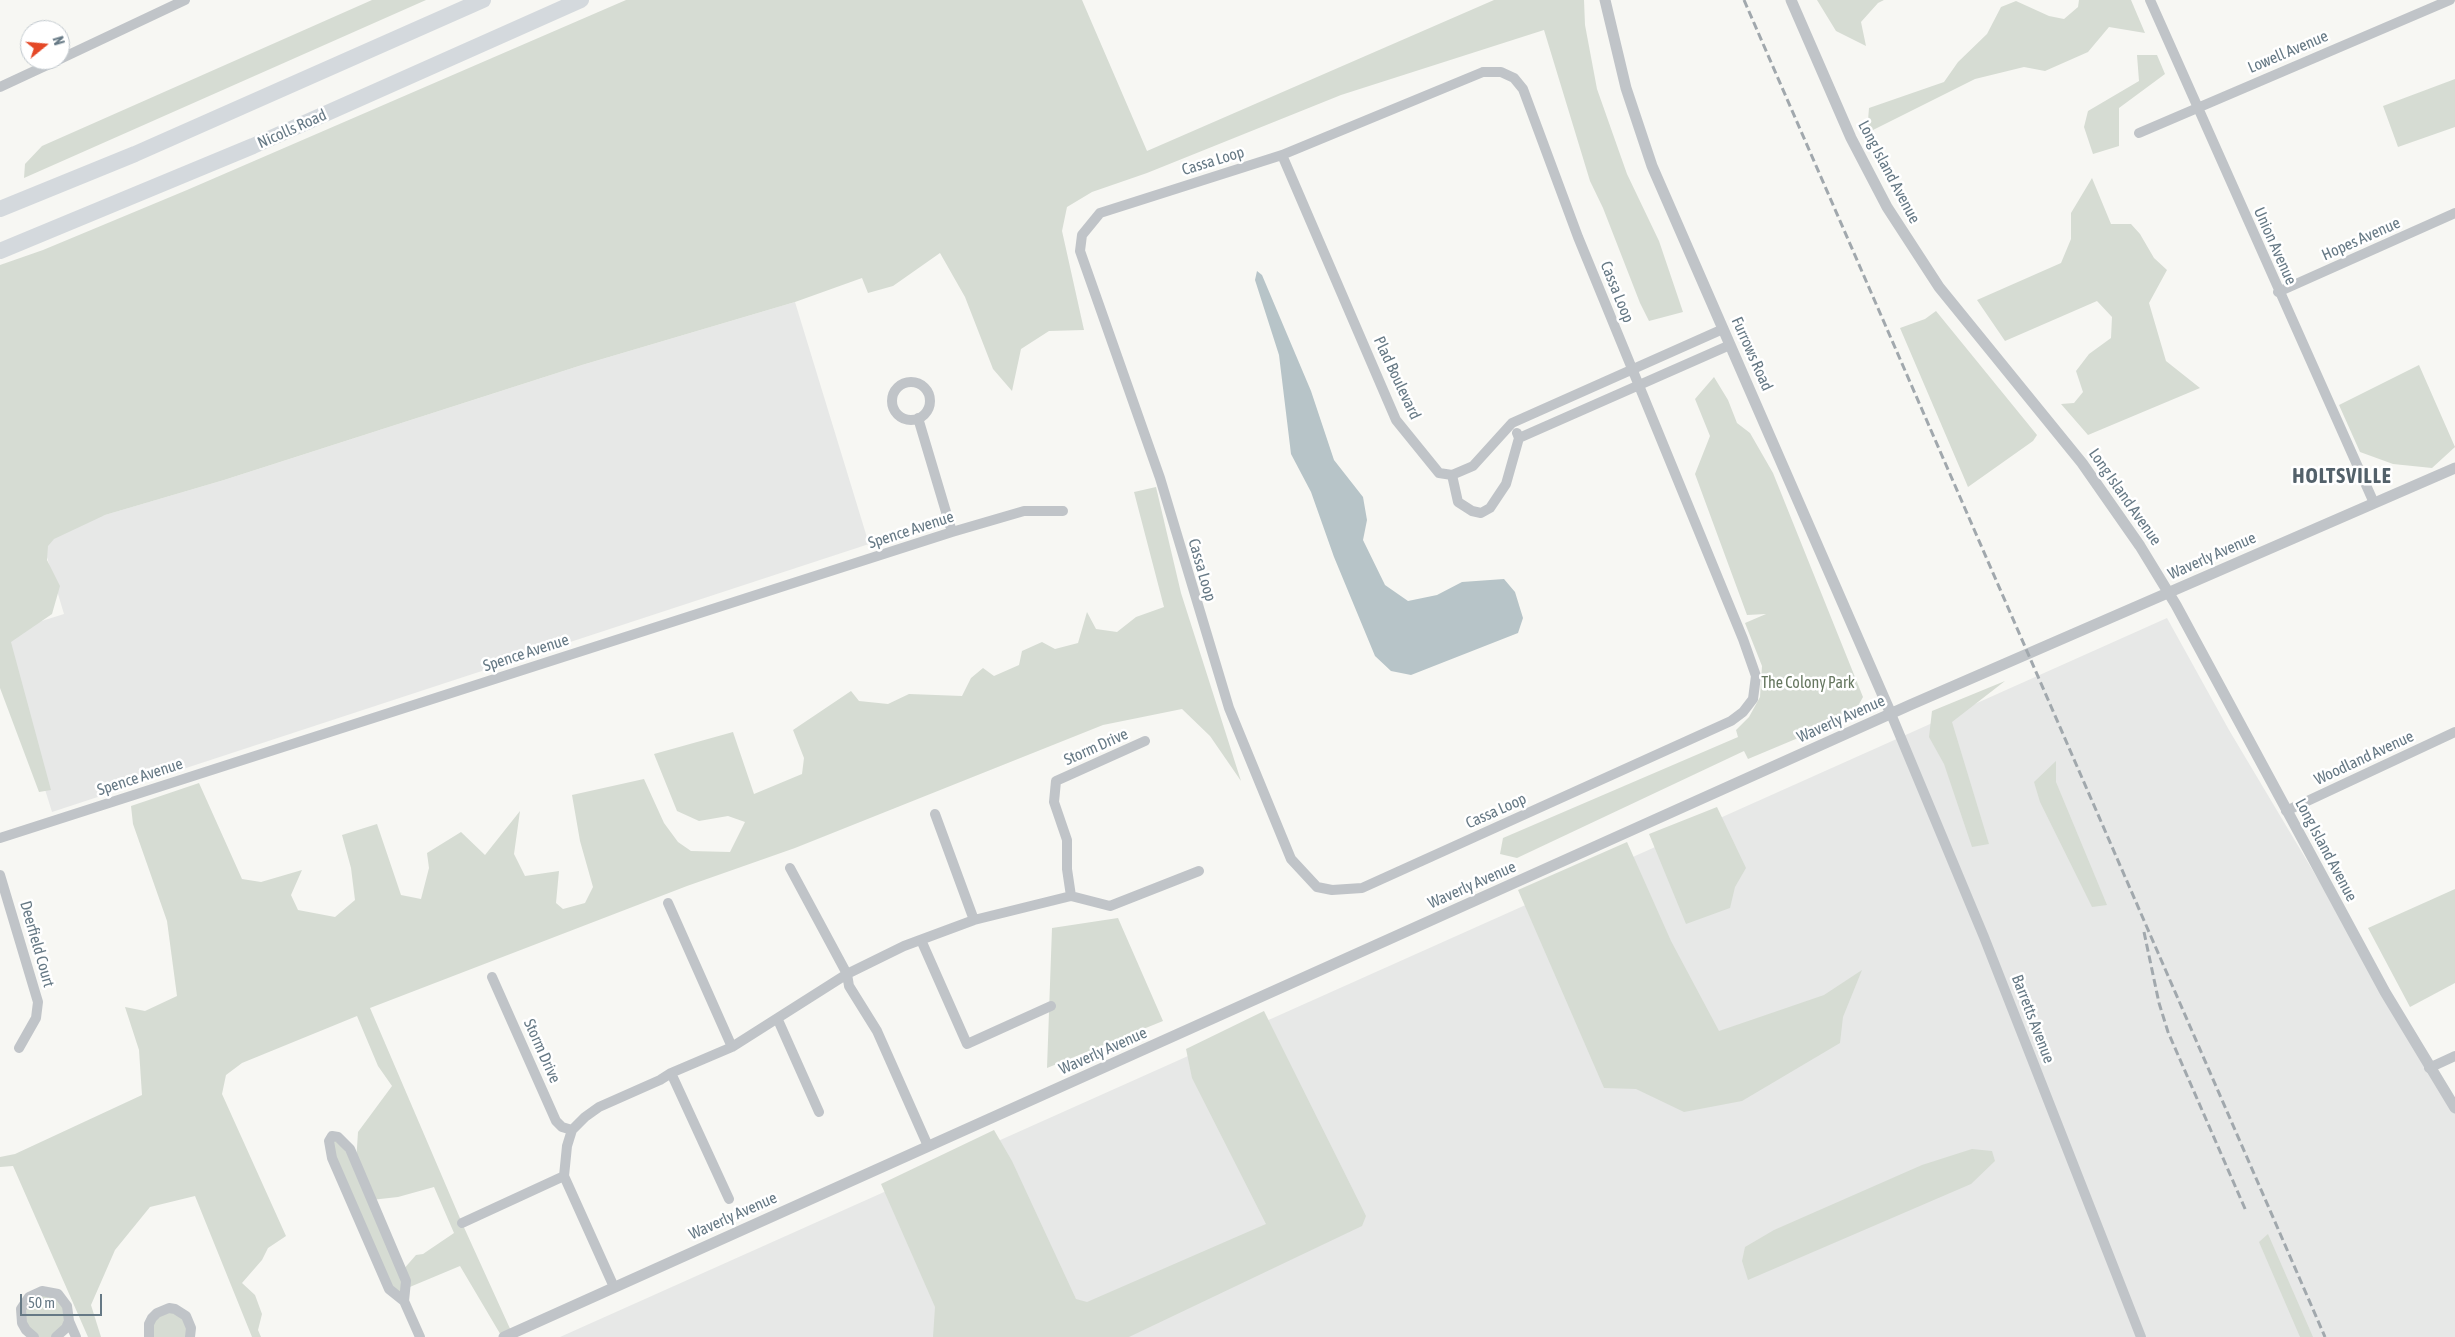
<!DOCTYPE html>
<html>
<head>
<meta charset="utf-8">
<style>
  body { margin:0 }
  #map { position:relative; width:2455px; height:1337px; overflow:hidden; background:#f7f7f3; font-family:"Asap Condensed",sans-serif }
  canvas { display:block }
  .north { position:absolute; left:20px; top:20px; width:50px; height:50px; box-sizing:border-box; background:#fff; border:1px solid #c2c9ce; border-radius:50%; rotate:73deg; font-size:14px; font-weight:700; line-height:20px; text-align:center; color:#667985 }
  .north::after { content:''; display:block; margin:auto; width:18px; height:22px; background:#e44827; clip-path:polygon(50% 0,100% 100%,50% 72%,0 100%) }
  .scale { position:absolute; left:20px; top:1294px; width:82px; height:22px; box-sizing:border-box; border:2px solid #667985; border-top:0; padding-left:6px; font-size:15px; line-height:18px; white-space:nowrap; color:#667985; -webkit-text-stroke:4px #fff; paint-order:stroke }
</style>
</head>
<body>
<div id="map">
<canvas width="2455" height="1337"></canvas>
<div class="north">N</div>
<div class="scale">50 m</div>
</div>
<script>
const ctx = document.querySelector('canvas').getContext('2d');
ctx.lineJoin = 'round';
function fill(path, color) { ctx.fillStyle = color; ctx.fill(path, 'evenodd'); }
const toPath = rows => new Path2D(rows.map(r => 'M' + r).join(''));
function stroke(path, color, width, dash) { ctx.strokeStyle = color; ctx.lineWidth = width; ctx.lineCap = dash ? 'butt' : 'round'; ctx.setLineDash(dash || []); ctx.stroke(path); }
function drawText(font, color, halo, rows, align = 'center') {
  ctx.font = font + ' "Asap Condensed",sans-serif'; ctx.lineWidth = 5; ctx.setLineDash([]); ctx.textBaseline = 'middle'; ctx.strokeStyle = halo; ctx.fillStyle = color; for (const [text, x, y, turn = 0] of rows) {
    ctx.save(); ctx.translate(x, y); ctx.rotate((+turn || 0) * Math.PI / 180); ctx.textAlign = isNaN(turn) ? turn : align; if (halo) ctx.strokeText(text, 0, 0); ctx.fillText(text, 0, 0); ctx.restore();
  }
}
fill(toPath([
  [795,302,869,544,52,812,0,645,0,634,64,614,40,534,224,480,582,365],
  [2167,618,2229,730,2455,1109,2455,1337,560,1337]
]), '#e7e8e7');
fill(toPath([
  [372,0,426,0,24,178,25,164,42,146],
  [626,0,1082,0,1147,151,1494,0,1584,0,1585,25,1597,89,1627,174,1659,241,1683,312,1649,321,1640,303,1603,208,1590,181,1544,30,1341,95,1147,173,1092,192,1067,207,1062,231,1084,330,1049,331,1021,349,1012,391,993,369,965,297,940,253,893,286,868,293,862,278,795,302,582,365,224,480,105,515,54,539,48,546,47,560,60,586,52,614,11,642,51,790,39,792,0,688,0,265,43,250,187,190],
  [1817,0,1884,0,1878,3,1861,22,1866,46,1836,31],
  [2079,0,2131,0,2145,33,2109,27,2088,52,2045,71,2024,67,1975,79,1867,133,1869,108,1944,82,1958,62,1987,34,2001,7,2016,1,2049,16,2064,19,2078,7],
  [2137,55,2157,55,2165,74,2119,108,2119,146,2093,154,2084,127,2088,111,2139,81],
  [2455,79,2455,127,2398,147,2383,106],
  [2092,178,2111,224,2131,224,2140,234,2154,258,2167,270,2149,303,2166,361,2200,388,2088,435,2061,404,2074,403,2083,392,2076,371,2089,354,2111,338,2112,317,2097,301,2005,341,1977,300,2061,263,2071,239,2071,213],
  [1936,311,2037,435,2033,441,1968,487,1900,328,1925,319],
  [2419,365,2455,447,2432,468,2393,464,2360,452,2339,405],
  [1714,377,1728,400,1737,423,1750,433,1773,473,1863,697,1853,715,1748,759,1744,751,1517,858,1500,854,1503,838,1738,737,1736,730,1749,717,1760,697,1762,666,1745,623,1766,614,1747,615,1695,474,1710,436,1695,399],
  [1156,487,1181,593,1241,781,1210,736,1182,709,1103,725,795,848,687,886,370,1008,462,1223,512,1333,502,1337,460,1266,405,1289,404,1301,389,1289,332,1158,332,1136,356,1163,358,1132,392,1086,378,1066,357,1016,242,1063,226,1075,222,1094,286,1236,268,1248,262,1260,242,1283,255,1295,262,1314,258,1330,261,1337,252,1337,195,1196,150,1207,115,1250,91,1305,101,1337,88,1337,13,1166,0,1167,0,1157,15,1154,142,1095,139,1050,125,1007,145,1011,177,996,167,921,133,824,131,806,199,783,242,879,261,882,302,870,291,895,298,910,335,917,355,900,351,868,342,835,377,824,401,895,421,899,429,868,427,853,461,832,485,855,520,811,514,854,525,876,559,871,556,903,563,909,585,903,593,887,580,841,572,795,644,779,664,823,678,842,691,851,730,852,745,822,728,816,699,821,677,811,654,754,733,732,754,794,802,774,804,758,793,730,851,691,859,701,888,704,909,694,962,696,971,678,983,668,994,676,1019,665,1022,651,1042,642,1055,649,1078,643,1087,612,1096,629,1117,632,1136,617,1164,607,1134,492],
  [434,1187,454,1233,423,1254,416,1255,402,1271,371,1200,398,1197],
  [2005,681,1952,722,1989,844,1972,847,1944,764,1929,737,1932,711],
  [2056,761,2056,782,2107,905,2092,907,2040,802,2034,782],
  [1717,807,1746,868,1735,887,1730,908,1686,924,1649,834],
  [1627,842,1671,941,1719,1031,1824,995,1862,970,1843,1017,1840,1043,1742,1101,1684,1112,1636,1089,1604,1088,1518,890],
  [2455,889,2455,983,2410,1007,2368,928],
  [1118,918,1163,1021,1047,1068,1052,928],
  [1264,1011,1366,1216,1362,1226,1129,1337,933,1337,935,1307,881,1184,994,1130,1012,1161,1076,1299,1087,1302,1266,1224,1192,1078,1186,1049],
  [1972,1149,1992,1151,1995,1161,1971,1184,1748,1280,1742,1261,1745,1247,1774,1230,1922,1165],
  [2268,1234,2313,1337,2300,1337,2259,1242],
  [50,1291,69,1313,56,1337,34,1337,31,1336,21,1309,24,1302],
  [181,1312,190,1337,149,1337,157,1313]
]), '#d6dcd3');
fill(toPath([
  [1257,271,1262,275,1311,391,1334,460,1363,497,1367,520,1363,540,1385,585,1408,601,1437,595,1462,582,1504,579,1515,592,1523,618,1518,633,1411,675,1391,671,1375,656,1334,557,1311,492,1291,454,1279,355,1255,280]
]), '#b7c4c8');
stroke(toPath([
  [2150,0,2374,503],
  [60,59,185,0],
  [1483,72,1501,72,1514,78,1523,89,1578,237,1743,639,1756,676,1753,699,1743,712,1731,721,1362,888,1332,890,1317,887,1291,859,1229,708,1160,478,1080,251,1082,235,1100,213,1282,155,1483,72],
  [0,87,58,60],
  [2139,133,2450,0],
  [1282,155,1396,420,1439,473,1452,475,1473,466,1512,423,1723,329],
  [2278,292,2455,213],
  '892 401a19 19 0 1 1 38 0a19 19 0 1 1-38 0Z',
  [918,418,952,532],
  [1519,438,1730,345],
  [1452,475,1458,502,1472,511,1481,513,1490,508,1506,484,1519,438,1517,433],
  [1891,714,1984,937,2141,1337],
  [2286,811,2455,732],
  [935,814,974,920],
  [0,838,952,532,1024,511,1063,511],
  [790,868,847,974,849,986,877,1031,928,1146],
  [0,875,38,1002,36,1018,19,1048],
  [1071,896,1067,869,1067,840,1054,802,1056,781,1145,741],
  [668,903,732,1047],
  [921,940,967,1044,1051,1006],
  [492,977,556,1121,562,1127,572,1130],
  [778,1020,819,1112],
  [2429,1068,2455,1056],
  [671,1073,729,1199],
  [462,1223,564,1176],
  [614,1287,564,1176,567,1146,572,1130,585,1117,599,1107,660,1080,671,1073,732,1047,847,974,904,946,974,920,1071,896,1110,906,1199,871],
  [404,1301,406,1281,350,1149,338,1137,332,1136,329,1141,332,1158,389,1289,404,1301,420,1337],
  [69,1321,76,1337],
  [34,1337,26,1330,22,1323,21,1309,29,1297,42,1291,58,1294,67,1306,69,1321,66,1328,56,1337],
  [149,1337,149,1324,152,1318,157,1313,169,1308,175,1309,186,1316,191,1328,190,1337]
]), '#c0c4c8', 10);
stroke(toPath([
  [1605,0,1626,88,1652,166,1891,714],
  [1791,0,1851,138,1887,207,1939,287,2082,463,2140,546,2176,605,2385,992,2455,1108],
  [504,1337,1910,705,2455,468]
]), '#c0c4c8', 11);
stroke(toPath([
  [0,209,135,154,483,0],
  [0,251,253,146,581,0]
]), '#d4d9dd', 16);
stroke(toPath([
  [1744,0,2325,1337],
  [2144,932,2159,1003,2168,1032,2246,1211]
]), '#a1a8ad', 3, [8, 4]);
drawText('16px', '#667985', '#fff', [
  ["Lowell Avenue",2288,52,-23],
  ["Nicolls Road",292,129,-24],
  ["Cassa Loop",1213,161,-17],
  ["Long Island Avenue",1889,172,62],
  ["Hopes Avenue",2361,239,-24],
  ["Union Avenue",2275,246,66],
  ["Cassa Loop",1617,292,68],
  ["Furrows Road",1752,354,66],
  ["Plad Boulevard",1397,378,65],
  ["Long Island Avenue",2125,497,55],
  ["Spence Avenue",911,530,-18],
  ["Waverly Avenue",2212,556,-24],
  ["Cassa Loop",1202,570,74],
  ["Spence Avenue",526,653,-18],
  ["Waverly Avenue",1841,719,-24],
  ["Storm Drive",1096,747,-24],
  ["Woodland Avenue",2364,758,-25],
  ["Spence Avenue",140,777,-18],
  ["Cassa Loop",1496,811,-24],
  ["Long Island Avenue",2326,850,62],
  ["Waverly Avenue",1472,885,-24],
  ["Deerfield Court",37,944,74],
  ["Barretts Avenue",2033,1019,69],
  ["Storm Drive",542,1051,66],
  ["Waverly Avenue",1103,1051,-24],
  ["Waverly Avenue",733,1216,-24]
]);
drawText('16px', '#667760', '#fff', [
  ["The Colony Park",1808,683]
]);
ctx.letterSpacing = '1px';
drawText('bold 21px', '#53616a', '#fff', [
  ["HOLTSVILLE",2342,476]
]);
ctx.letterSpacing = '0px';
</script>
</body>
</html>
